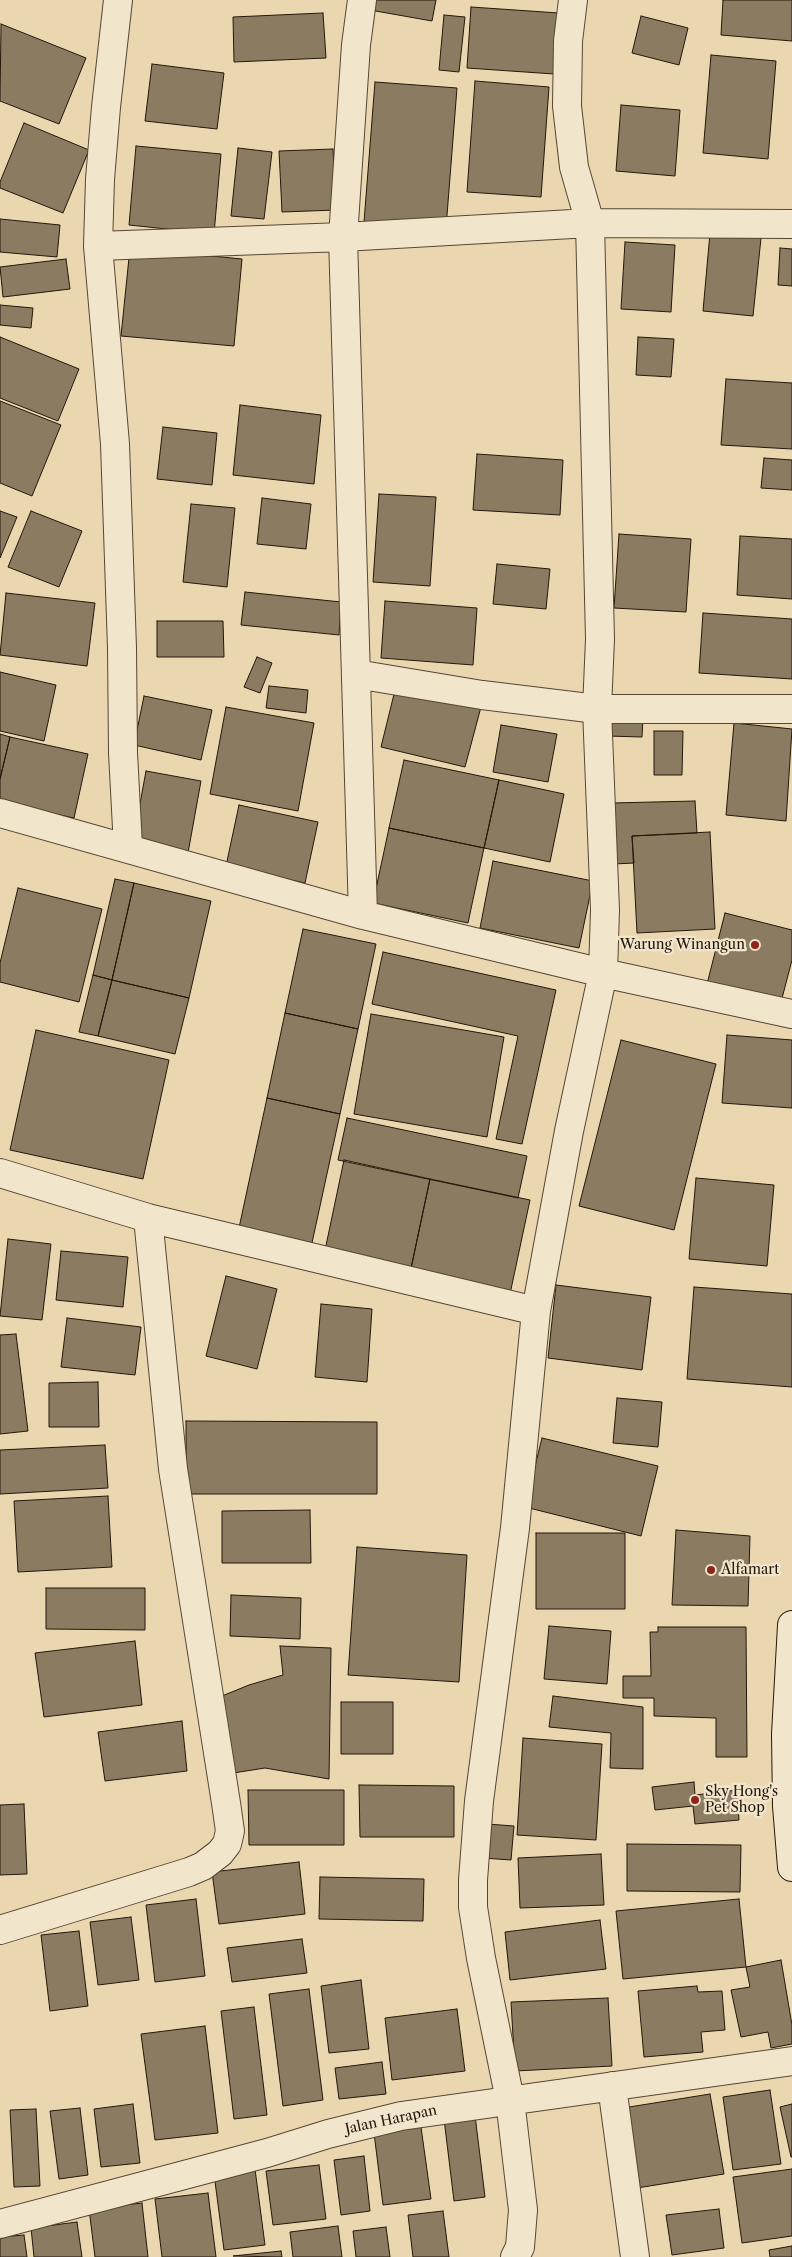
<!DOCTYPE html>
<html>
<head>
<meta charset="utf-8">
<style>
  body { margin:0 }
  canvas { display:block; background:#ead7b0 }
</style>
</head>
<body>
<canvas width="792" height="2257"></canvas>
<script>
const ctx = document.querySelector('canvas').getContext('2d');
ctx.lineJoin = 'round';
function fill(path, color) { ctx.fillStyle = color; ctx.fill(path, 'evenodd'); }
const toPath = rows => new Path2D(rows.map(r => 'M' + r).join(''));
function stroke(path, color, width, dash) { ctx.strokeStyle = color; ctx.lineWidth = width; ctx.lineCap = dash ? 'butt' : 'round'; ctx.setLineDash(dash || []); ctx.stroke(path); }
function drawText(font, color, halo, rows, align = 'center') {
  ctx.font = font + ' "Libre Caslon Text",serif'; ctx.lineWidth = 4.5; ctx.setLineDash([]); ctx.textBaseline = 'middle'; ctx.strokeStyle = halo; ctx.fillStyle = color; for (const [text, x, y, turn = 0] of rows) {
    ctx.save(); ctx.translate(x, y); ctx.rotate((+turn || 0) * Math.PI / 180); ctx.textAlign = isNaN(turn) ? turn : align; if (halo) ctx.strokeText(text, 0, 0); ctx.fillText(text, 0, 0); ctx.restore();
  }
}
const building = toPath([
  [372,0,436,0,432,21,370,10,372,0],
  [723,0,792,0,792,41,721,35,723,0],
  [471,7,559,13,554,74,467,68,471,7],
  [323,13,326,58,234,62,233,17,323,13],
  [444,15,465,17,459,72,439,70,444,15],
  [641,16,688,28,679,65,632,53,641,16],
  [1,24,86,58,59,124,0,101,1,24],
  [711,55,776,61,768,159,703,153,711,55],
  [152,64,224,73,217,129,145,121,152,64],
  [475,81,549,87,541,197,467,192,475,81],
  [375,82,457,88,446,228,364,222,375,82],
  [621,105,680,110,675,176,616,171,621,105],
  [24,123,89,150,63,213,0,188,0,182,24,123],
  [136,146,221,154,214,234,129,225,136,146],
  [238,148,272,152,264,219,231,216,238,148],
  [333,149,336,210,282,212,279,151,333,149],
  [0,219,60,225,57,257,0,252,0,219],
  [710,233,761,238,753,316,703,311,710,233],
  [625,242,675,245,671,312,621,309,625,242],
  [130,248,242,259,234,346,121,336,130,248],
  [780,248,792,249,792,286,778,285,780,248],
  [66,259,70,289,3,297,0,267,66,259],
  [0,305,33,308,31,328,0,325,0,305],
  [0,337,79,369,58,421,0,398,0,337],
  [638,337,674,339,671,377,636,375,638,337],
  [726,379,792,383,792,449,721,445,726,379],
  [0,401,61,425,32,496,0,483,0,401],
  [240,405,321,415,314,484,233,475,240,405],
  [163,427,217,433,212,485,157,479,163,427],
  [477,454,563,460,560,515,473,510,477,454],
  [764,458,792,460,792,490,761,488,764,458],
  [379,494,436,497,430,586,373,582,379,494],
  [262,498,311,504,306,549,257,544,262,498],
  [191,504,235,508,227,587,183,582,191,504],
  [0,511,17,517,0,558,0,511],
  [31,511,82,531,59,587,8,567,31,511],
  [619,534,691,539,686,612,614,608,619,534],
  [740,536,792,539,792,599,737,595,740,536],
  [497,564,550,569,546,609,493,604,497,564],
  [245,592,341,602,339,635,241,625,245,592],
  [6,593,95,603,87,666,0,655,6,593],
  [385,601,477,608,473,665,381,658,385,601],
  [703,613,792,619,792,679,699,673,703,613],
  [157,621,223,621,224,657,157,657,157,621],
  [257,657,272,663,260,693,244,687,257,657],
  [0,672,56,685,44,741,0,731,0,672],
  [269,686,308,690,306,713,266,708,269,686],
  [396,686,481,707,465,767,381,747,396,686],
  [144,696,212,710,201,760,134,745,144,696],
  [226,707,314,723,298,811,210,794,226,707],
  [607,717,643,718,642,737,607,736,607,717],
  [734,723,792,729,786,821,726,815,734,723],
  [501,725,557,734,548,782,493,772,501,725],
  [654,731,683,731,682,775,654,775,654,731],
  [0,734,10,737,0,779,0,734],
  [10,737,88,754,74,818,0,802,0,779,10,737],
  [404,760,499,780,484,848,389,828,404,760],
  [146,771,201,781,188,853,133,842,146,771],
  [499,780,564,794,550,862,484,848,499,780],
  [695,801,697,833,632,836,634,863,614,864,612,803,695,801],
  [239,805,318,822,305,883,226,866,239,805],
  [389,828,484,848,468,923,373,903,389,828],
  [710,832,715,929,637,933,632,836,710,832],
  [493,861,593,881,579,948,480,928,493,861],
  [115,879,134,883,112,980,93,975,115,879],
  [134,883,211,901,189,998,112,980,134,883],
  [18,888,102,909,79,1002,0,982,0,963,18,888],
  [725,913,792,930,792,960,780,1006,706,988,725,913],
  [303,929,376,944,358,1029,285,1013,303,929],
  [383,952,556,990,522,1144,496,1139,518,1036,372,1004,383,952],
  [93,975,112,980,98,1036,79,1032,93,975],
  [112,980,189,998,175,1054,98,1036,112,980],
  [285,1013,358,1029,340,1114,267,1098,285,1013],
  [371,1014,504,1037,487,1137,354,1114,371,1014],
  [36,1030,169,1060,143,1179,10,1150,36,1030],
  [727,1035,792,1040,792,1108,722,1103,727,1035],
  [621,1040,716,1064,674,1230,579,1206,621,1040],
  [267,1098,340,1114,310,1252,237,1237,267,1098],
  [347,1118,527,1156,518,1198,338,1160,347,1118],
  [344,1160,430,1179,410,1273,324,1255,344,1160],
  [696,1178,774,1185,767,1266,689,1259,696,1178],
  [430,1179,530,1200,510,1294,410,1273,430,1179],
  [8,1239,51,1244,42,1320,0,1316,8,1239],
  [61,1251,128,1257,123,1307,56,1300,61,1251],
  [226,1276,277,1289,257,1369,206,1356,226,1276],
  [556,1285,651,1297,642,1370,548,1358,556,1285],
  [694,1287,792,1294,792,1387,687,1379,694,1287],
  [321,1304,372,1309,367,1382,315,1377,321,1304],
  [67,1318,141,1327,135,1375,61,1367,67,1318],
  [16,1334,28,1431,0,1434,0,1335,16,1334],
  [98,1382,99,1427,49,1427,49,1383,98,1382],
  [617,1398,662,1402,658,1447,613,1443,617,1398],
  [186,1421,377,1422,377,1494,186,1494,186,1421],
  [542,1438,658,1466,641,1536,525,1507,542,1438],
  [105,1445,108,1488,0,1494,0,1450,105,1445],
  [108,1496,112,1567,18,1572,14,1501,108,1496],
  [310,1510,311,1563,222,1563,222,1511,310,1510],
  [676,1530,750,1536,748,1606,672,1605,676,1530],
  [536,1533,625,1533,625,1609,536,1609,536,1533],
  [357,1547,467,1555,459,1682,348,1675,357,1547],
  [46,1588,145,1588,145,1630,46,1629,46,1588],
  [231,1595,301,1598,300,1639,230,1636,231,1595],
  [549,1626,611,1631,607,1684,544,1679,549,1626],
  [658,1627,746,1627,747,1757,716,1757,716,1718,654,1716,654,1698,623,1698,623,1676,651,1676,650,1632,658,1632,658,1627],
  [135,1641,142,1705,44,1717,35,1653,135,1641],
  [280,1646,331,1648,329,1779,265,1768,227,1774,217,1698,249,1685,283,1675,280,1646],
  [553,1696,643,1707,643,1769,610,1768,611,1733,549,1727,553,1696],
  [341,1702,393,1702,393,1754,341,1754,341,1702],
  [182,1721,187,1771,105,1781,98,1732,182,1721],
  [523,1738,602,1744,596,1840,517,1835,523,1738],
  [694,1782,695,1795,737,1790,739,1820,695,1824,693,1806,655,1810,652,1787,694,1782],
  [359,1785,454,1786,454,1837,360,1837,359,1785],
  [248,1790,344,1790,344,1845,249,1845,248,1790],
  [24,1804,27,1874,0,1875,0,1805,24,1804],
  [487,1824,514,1826,511,1860,483,1858,487,1824],
  [627,1844,741,1845,740,1892,627,1891,627,1844],
  [601,1854,604,1905,520,1908,518,1858,601,1854],
  [299,1862,305,1914,219,1924,212,1872,299,1862],
  [320,1877,424,1879,423,1921,319,1919,320,1877],
  [196,1899,205,1976,155,1982,146,1905,196,1899],
  [739,1899,746,1967,623,1979,616,1911,739,1899],
  [131,1917,139,1980,98,1985,90,1922,131,1917],
  [600,1920,606,1969,510,1980,505,1932,600,1920],
  [79,1931,88,2006,50,2011,41,1935,79,1931],
  [302,1939,307,1973,232,1982,227,1948,302,1939],
  [781,1960,792,2025,792,2044,771,2048,768,2032,741,2037,731,1990,750,1987,746,1967,781,1960],
  [361,1980,369,2049,329,2053,321,1986,361,1980],
  [697,1986,698,1992,722,1991,725,2030,701,2032,703,2052,644,2057,638,1991,697,1986],
  [309,1989,323,2100,283,2106,269,1994,309,1989],
  [608,1998,612,2066,515,2071,511,2002,608,1998],
  [254,2007,267,2115,234,2119,221,2011,254,2007],
  [457,2009,465,2071,392,2080,385,2018,457,2009],
  [205,2026,218,2133,155,2140,141,2034,205,2026],
  [382,2062,386,2094,339,2099,335,2068,382,2062],
  [770,2090,781,2164,733,2170,723,2097,770,2090],
  [710,2094,724,2174,637,2188,623,2108,710,2094],
  [133,2104,140,2163,101,2167,94,2109,133,2104],
  [792,2104,792,2157,791,2157,780,2107,792,2104],
  [80,2108,88,2175,59,2179,50,2111,80,2108],
  [36,2109,40,2186,14,2187,10,2110,36,2109],
  [475,2115,485,2197,454,2201,444,2119,475,2115],
  [421,2127,431,2199,383,2205,374,2133,421,2127],
  [364,2156,370,2211,341,2215,334,2160,364,2156],
  [319,2165,326,2219,273,2225,266,2171,319,2165],
  [255,2169,265,2245,224,2250,214,2174,255,2169],
  [792,2169,792,2236,742,2243,733,2177,792,2169],
  [208,2193,216,2257,162,2257,155,2199,208,2193],
  [142,2203,148,2257,95,2257,89,2209,142,2203],
  [719,2209,724,2248,672,2255,666,2215,719,2209],
  [443,2211,449,2257,413,2257,408,2215,443,2211],
  [77,2222,82,2257,34,2257,31,2228,77,2222],
  [338,2226,342,2257,293,2257,290,2232,338,2226],
  [386,2227,390,2257,356,2257,353,2231,386,2227],
  [24,2235,27,2257,0,2257,0,2237,24,2235],
  [792,2246,792,2257,770,2257,769,2250,792,2246],
  [281,2251,282,2257,233,2256,281,2251]
]);
fill(building, '#8b7b61');
stroke(building, '#25170b', 1);
const street = toPath([
  [118,0,106,107,100,179,98,246,115,444,122,648,123,753,128,847],
  [362,0,356,45,343,237,363,915],
  [98,246,343,237,590,223,792,224],
  [356,674,482,695,597,709,792,709],
  [0,813,363,915,603,973,792,1014],
  [0,1173,148,1218,536,1311],
  [0,1930,189,1872,203,1866,220,1853,227,1844,230,1831,226,1803,173,1469,148,1218],
  [612,2086,635,2257],
  [0,2224,267,2153,328,2134,401,2116,792,2061],
  [515,2257,520,2247,523,2210,510,2100,481,1958,473,1907,473,1880,479,1801,515,1528,536,1311,569,1131,603,973,605,910,597,709,600,639,590,223,574,167,567,106,568,41,573,0]
]);
const secondary = toPath([
  [792,1625,786,1734,787,1806,792,1867]
]);
stroke(street, '#564734', 30);
stroke(secondary, '#25170b', 30);
stroke(street, '#f1e5cc', 28);
stroke(secondary, '#f1e5cc', 28);
for (const [x, y, r, color] of [
  [755,945,5,"#8f2418"],
  [711,1570,5,"#8f2418"],
  [695,1800,5,"#8f2418"]
]) { const dot = new Path2D(); dot.arc(x, y, r, 0, 2 * Math.PI); ctx.fillStyle = color; ctx.fill(dot); stroke(dot, '#f1e5cc', 2); }
drawText('14px', '#25170b', '#f1e5cc', [
  ["Warung Winangun",745,945,"right"],
  ["Alfamart",721,1570],
  ["Sky Hong's",705,1792],
  ["Pet Shop",705,1808]
], 'left');
drawText('14px', '#25170b', '#f1e5cc', [
  ["Jalan Harapan",391,2120,-12]
]);
</script>
</body>
</html>
